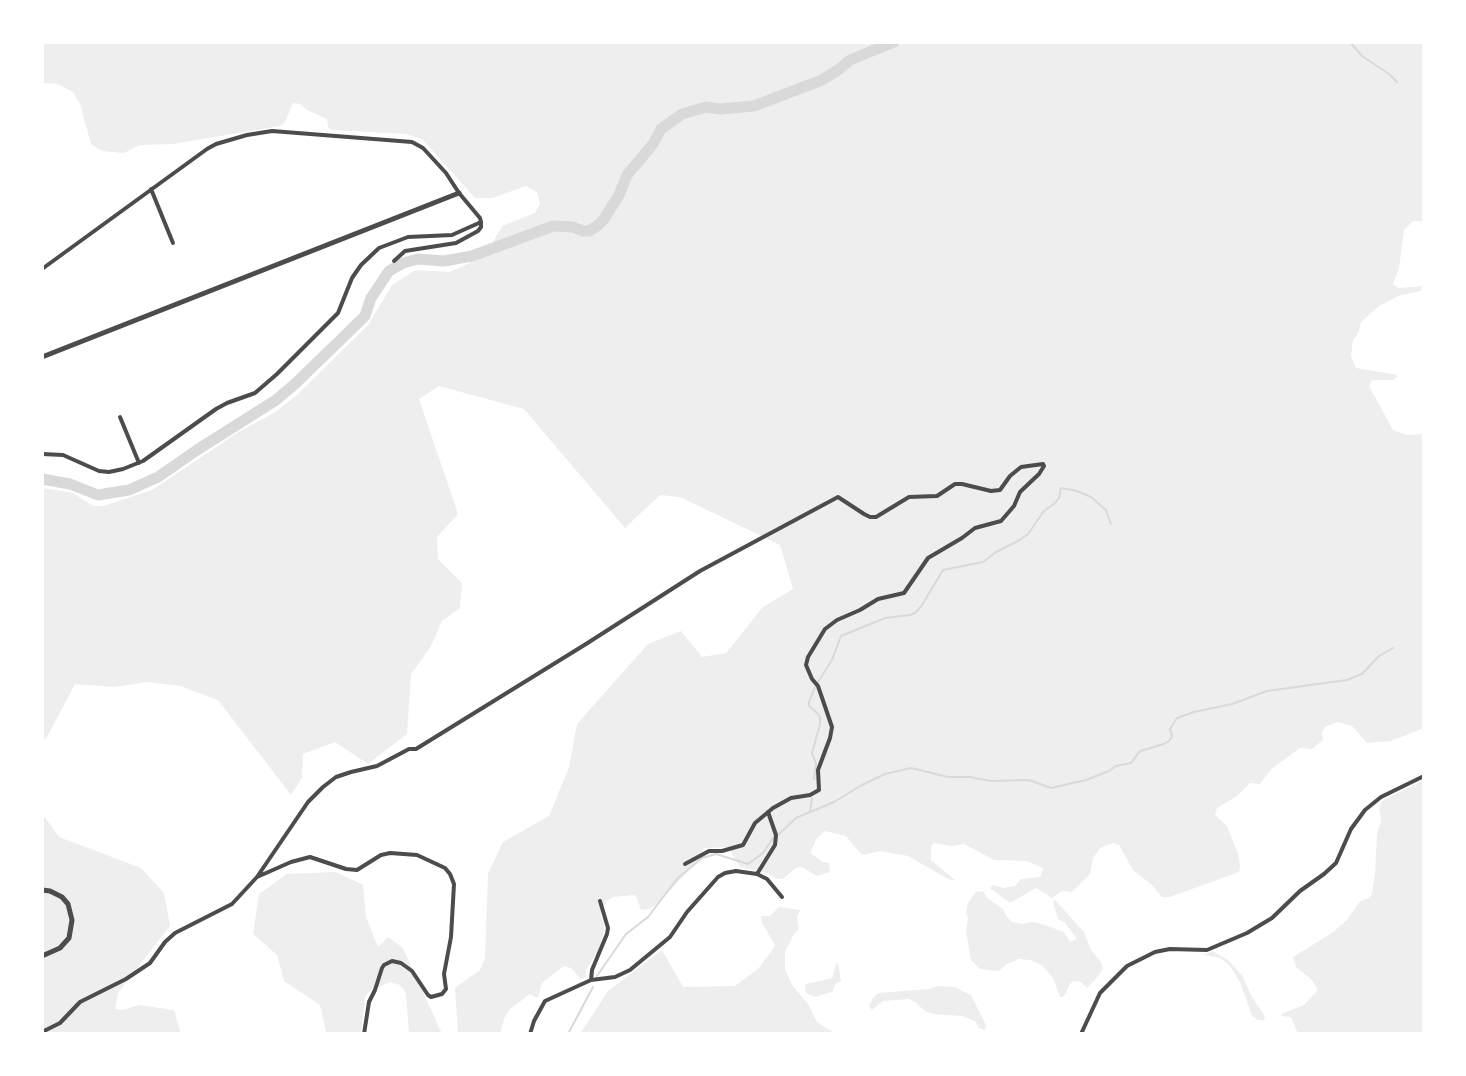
<!DOCTYPE html>
<html>
<head>
<meta charset="utf-8">
<style>
  body { margin:0 }
  #map { position:relative; width:1466px; height:1076px; overflow:hidden; background:#fff; font-family:"PT Sans",sans-serif }
  canvas { display:block }
  .frame { position:absolute; inset:0; border:44px solid #fff; pointer-events:none }
</style>
</head>
<body>
<div id="map">
<canvas width="1466" height="1076"></canvas>
<div class="frame"></div>
</div>
<script>
const ctx = document.querySelector('canvas').getContext('2d');
ctx.lineJoin = 'round';
function fill(path, color) { ctx.fillStyle = color; ctx.fill(path, 'evenodd'); }
const toPath = rows => new Path2D(rows.map(r => 'M' + r).join(''));
function stroke(path, color, width, dash) { ctx.strokeStyle = color; ctx.lineWidth = width; ctx.lineCap = dash ? 'butt' : 'round'; ctx.setLineDash(dash || []); ctx.stroke(path); }
fill(toPath([
  [42,42,1424,42,1424,221,1413,221,1404,230,1399,268,1393,284,1398,288,1424,286,1424,290,1398,296,1379,306,1361,322,1358,334,1353,340,1351,356,1356,368,1398,375,1394,380,1372,380,1369,386,1393,430,1406,435,1424,434,1424,728,1391,741,1367,743,1352,726,1338,722,1325,727,1322,732,1323,740,1312,749,1300,748,1271,769,1260,784,1250,783,1237,796,1217,808,1215,815,1227,826,1238,854,1240,866,1239,872,1170,897,1162,897,1152,885,1133,870,1119,845,1113,843,1100,848,1093,858,1090,874,1072,892,1062,891,1052,898,1036,888,1010,903,990,888,993,885,1004,888,1015,886,1021,879,1040,877,1043,868,1027,861,994,860,964,844,951,846,934,843,931,846,931,860,955,880,950,880,908,856,880,851,862,855,846,836,825,831,817,838,810,853,823,862,829,863,830,872,817,876,802,867,796,868,783,879,777,879,767,873,740,867,728,847,704,848,697,861,675,885,657,904,649,909,641,910,637,898,634,895,613,897,607,901,600,914,604,923,604,932,598,951,586,970,586,977,581,979,571,968,564,966,542,983,538,998,530,994,510,1009,504,1019,500,1034,458,1034,455,988,480,970,485,959,488,874,503,842,549,816,569,767,577,724,648,644,681,631,702,657,726,653,763,607,793,589,780,545,680,497,660,495,625,528,524,409,439,386,419,399,458,514,437,537,438,559,462,583,460,608,442,621,430,648,411,674,407,734,368,764,335,742,303,754,302,778,291,795,218,700,180,686,147,682,115,687,75,684,47,737,42,743,42,488,73,493,93,506,103,506,152,490,240,431,274,413,296,396,368,325,392,285,416,270,450,272,485,256,502,226,535,213,540,204,537,192,526,186,492,198,475,198,422,139,406,134,332,130,328,127,327,119,305,109,301,104,293,103,285,122,280,126,173,144,140,145,124,153,102,151,91,144,80,104,73,92,58,84,42,83],
  [1424,780,1424,1034,1298,1034,1291,1017,1282,1016,1281,1014,1304,1005,1318,990,1312,980,1296,967,1293,957,1332,933,1347,920,1360,901,1369,898,1372,894,1375,874,1377,834,1381,821,1379,808,1382,801],
  [42,813,59,837,141,868,164,893,170,926,118,993,115,1009,122,1010,139,1005,174,1010,181,1034,42,1034],
  [336,872,363,885,366,917,378,947,388,937,403,948,442,1034,409,1034,406,993,400,985,390,982,371,990,365,997,361,1034,324,1034,326,1031,320,1005,284,981,277,955,253,934,259,894,287,874],
  [983,891,987,898,1003,909,1007,917,1012,922,1023,924,1032,922,1042,924,1064,932,1070,942,1077,939,1065,923,1058,919,1053,902,1055,900,1084,932,1091,950,1101,962,1103,969,1099,975,1087,988,1081,982,1073,981,1069,985,1066,993,1063,997,1060,997,1053,978,1042,965,1030,960,1019,959,1007,964,999,971,980,969,971,960,966,931,968,918,966,912,968,903,976,892],
  [779,907,800,910,797,917,799,929,794,934,785,952,785,969,792,985,808,1004,817,1022,836,1034,580,1034,608,991,662,950,683,987,735,986,758,969,773,949,775,945,762,923,761,916,770,916],
  [1213,951,1228,960,1242,975,1252,997,1265,1016,1264,1020,1258,1020,1252,1016,1240,982,1230,966,1221,958,1203,955],
  [838,963,841,981,836,983,832,992,815,997,806,993,805,987,806,984,832,978,836,964],
  [938,986,955,987,971,995,986,1025,985,1030,979,1028,975,1021,962,1016,934,1014,925,1011,915,1002,909,999,883,1001,872,1010,869,1006,873,998,878,993,929,989]
]), '#eee');
stroke(toPath([
  [1350,42,1362,56,1389,74,1397,82],
  [818,682,832,660,841,636,885,618,910,615,915,613,922,605,943,570,983,562,996,552,1018,541,1028,534,1044,511,1055,503,1059,498,1061,488,1077,491,1091,497,1106,510,1111,524],
  [814,779,816,764,812,753,820,724,820,717,817,713,809,706,809,702,815,687],
  [810,812,812,798],
  [779,834,796,818,834,802,862,785,885,774,911,768,948,777,970,777,991,781,1029,780,1051,788,1086,780,1109,771,1116,766,1131,763,1140,751,1164,744,1170,740,1172,736,1170,729,1177,718,1194,712,1232,704,1267,691,1347,680,1362,674,1379,656,1393,648],
  [597,976,626,934,648,917,677,879,702,858,716,854,748,864,763,853,773,838],
  [568,1034,593,987]
]), '#d9d9d9', 2);
stroke(toPath([
  [42,479,70,484,98,495,129,490,158,477,197,450,276,400,296,383,365,316,371,298,389,271,403,263,418,259,444,261,472,256,553,226,573,227,583,231,589,231,597,226,604,219,619,195,627,175,653,144,661,129,682,114,706,107,720,109,754,106,822,80,838,70,850,60,894,42]
]), '#d9d9d9', 11);
stroke(toPath([
  [151,189,173,243],
  [394,261,405,251,456,243,478,231,481,227,481,222],
  [42,269,207,149,216,144,247,135,272,131,412,142,423,148,446,173,459,193,480,218,481,222],
  [120,417,139,463],
  [42,454,63,455,99,471,109,472,123,469,143,461,216,409,227,403,255,393,277,374,338,313,352,278,361,265,379,248,408,237,452,235,481,222],
  [757,874,775,845,776,835,768,812],
  [257,877,291,862,310,857,346,869,357,870,381,855,390,853,417,855,445,868,450,874,454,884,451,937,444,974,446,989,442,994,431,997,428,995,412,971,401,963,392,961,384,965,382,968,375,990,369,1002,364,1034],
  [591,980,592,970,607,934,608,928,600,901],
  [42,1032,60,1023,80,1002,126,979,150,963,165,942,175,933,232,904,257,877,308,802,323,787,336,777,351,772,377,766,409,749,416,749,586,644,700,571,838,497,864,514,870,517,876,517,909,497,937,496,955,484,962,484,991,491,1000,490,1010,476,1021,467,1043,464,1044,466,1039,474,1020,492,1014,506,1001,521,975,528,962,538,928,558,904,593,878,599,860,610,837,620,825,629,808,657,806,665,812,679,818,686,832,727,830,738,818,770,819,790,810,795,791,798,773,808,755,823,743,845,722,851,709,851,685,864],
  [530,1034,534,1021,545,1001,591,980,615,977,630,970,670,937,687,912,718,877,725,873,736,871,757,874,767,879,782,897],
  [1081,1034,1100,993,1127,966,1155,952,1170,949,1207,950,1247,933,1272,918,1300,891,1324,874,1336,863,1351,829,1365,810,1381,797,1424,776]
]), '#4c4c4c', 4);
stroke(toPath([
  [42,357,459,193],
  [42,890,50,891,62,897,68,904,72,920,69,938,60,948,42,956]
]), '#4c4c4c', 5);
</script>
</body>
</html>
